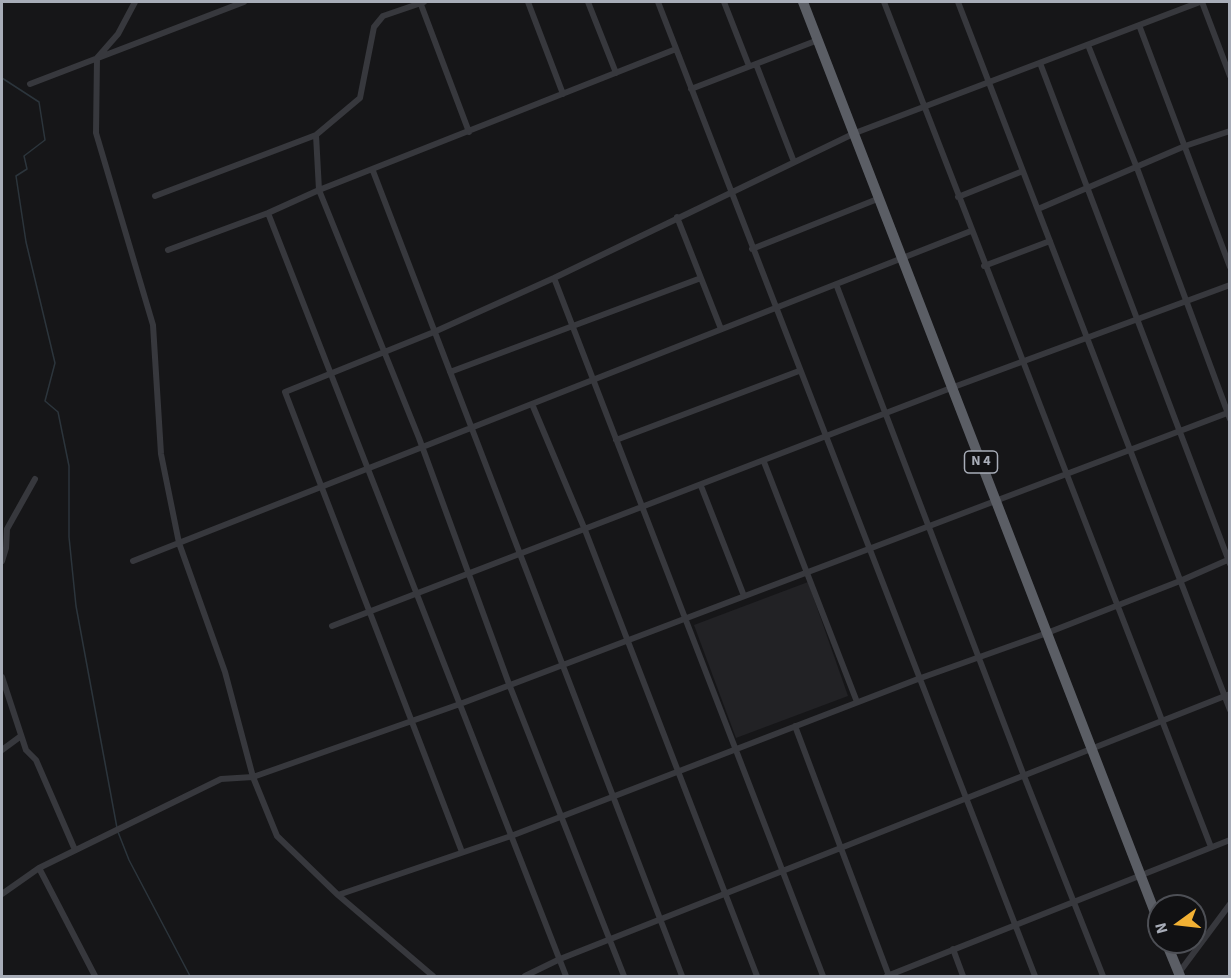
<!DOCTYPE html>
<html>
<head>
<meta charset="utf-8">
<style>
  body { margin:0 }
  #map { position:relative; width:1231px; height:978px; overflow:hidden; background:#161618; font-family:"Source Sans 3",sans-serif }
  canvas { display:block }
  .frame { position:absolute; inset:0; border:3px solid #a8adb8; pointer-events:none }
  .north { position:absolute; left:1147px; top:894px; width:60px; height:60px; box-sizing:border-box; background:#111113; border:2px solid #4d4f55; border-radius:50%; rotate:255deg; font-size:16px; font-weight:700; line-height:24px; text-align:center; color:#a8adb8 }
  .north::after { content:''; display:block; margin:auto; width:21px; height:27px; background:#f2b134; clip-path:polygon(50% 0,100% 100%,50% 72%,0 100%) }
</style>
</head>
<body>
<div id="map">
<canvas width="1231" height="978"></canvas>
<div class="frame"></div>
<div class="north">N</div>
</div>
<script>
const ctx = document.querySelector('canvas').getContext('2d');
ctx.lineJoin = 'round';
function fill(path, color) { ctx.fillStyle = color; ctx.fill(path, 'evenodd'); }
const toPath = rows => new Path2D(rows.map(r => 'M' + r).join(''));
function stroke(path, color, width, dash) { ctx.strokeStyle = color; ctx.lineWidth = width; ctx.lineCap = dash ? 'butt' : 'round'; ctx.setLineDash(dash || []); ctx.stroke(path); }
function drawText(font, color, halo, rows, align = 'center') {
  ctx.font = font + ' "Source Sans 3",sans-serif'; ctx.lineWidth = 5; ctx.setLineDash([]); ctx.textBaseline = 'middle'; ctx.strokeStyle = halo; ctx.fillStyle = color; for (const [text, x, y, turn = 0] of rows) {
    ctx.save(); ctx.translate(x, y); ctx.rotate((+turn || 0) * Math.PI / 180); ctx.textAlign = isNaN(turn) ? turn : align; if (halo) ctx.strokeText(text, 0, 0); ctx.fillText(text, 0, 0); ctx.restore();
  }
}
fill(toPath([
  [808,582,848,696,736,738,694,625]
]), '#222225');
stroke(toPath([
  [2,78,39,102,45,140,24,156,27,169,16,176,26,242,55,363,45,401,58,412,69,466,69,537,76,606,117,828],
  [118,832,129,860,190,976]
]), '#2c353c', 1.5);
stroke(toPath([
  [135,2,118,34,97,58,96,133,153,325,161,454,179,543,225,672,253,777,277,836,338,895,433,976],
  [420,2,469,132],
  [424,2,383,16,374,27,360,98,316,135,319,190,419,438,509,684,624,976],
  [528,2,563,94],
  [588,2,616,73],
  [658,2,1035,976],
  [724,2,749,66],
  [884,2,1211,847],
  [958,2,1230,710],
  [1202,2,1230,76],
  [1139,25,1230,267],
  [1088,45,1137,168,1230,419],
  [1040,63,1230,564],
  [756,64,794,162],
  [30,84,244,2],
  [691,89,818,40],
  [373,171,682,976],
  [155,196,316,135],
  [958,197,1023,171],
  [1038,209,1185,146,1230,131],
  [268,213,566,976],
  [677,217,721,329],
  [752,249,880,198],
  [168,250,268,213,319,190,676,49],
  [984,266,1050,241],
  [554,278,823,976],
  [836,284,1024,776,1103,976],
  [450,372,701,278],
  [532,404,585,530,757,976],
  [616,440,799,371],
  [764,462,857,702],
  [701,486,744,596],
  [2,561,6,548,7,529,35,479],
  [133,561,971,231],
  [332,626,951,388,1230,285],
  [2,677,26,750,36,760,75,850],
  [795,726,889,976],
  [2,750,21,736],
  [462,852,285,392,434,332,554,278,855,133,1200,2],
  [39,868,95,976],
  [2,894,39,868,221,779,253,777,460,704,1230,412],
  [338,895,511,836,918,679,1047,633,1180,581,1230,559],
  [953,949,963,976],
  [1178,974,1230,904],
  [525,976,560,959,1230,694],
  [887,976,1230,840]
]), '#37383d', 6);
stroke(toPath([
  [803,2,1159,923],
  [1166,942,1180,976]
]), '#5b5e65', 10);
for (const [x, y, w] of [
  [981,462,33]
]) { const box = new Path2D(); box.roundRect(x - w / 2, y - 11, w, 22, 4.5); ctx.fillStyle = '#111113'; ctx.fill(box); stroke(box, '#a8adb8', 1.5); }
drawText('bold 14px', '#a8adb8', null, [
  ["N 4",981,462]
]);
</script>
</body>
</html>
